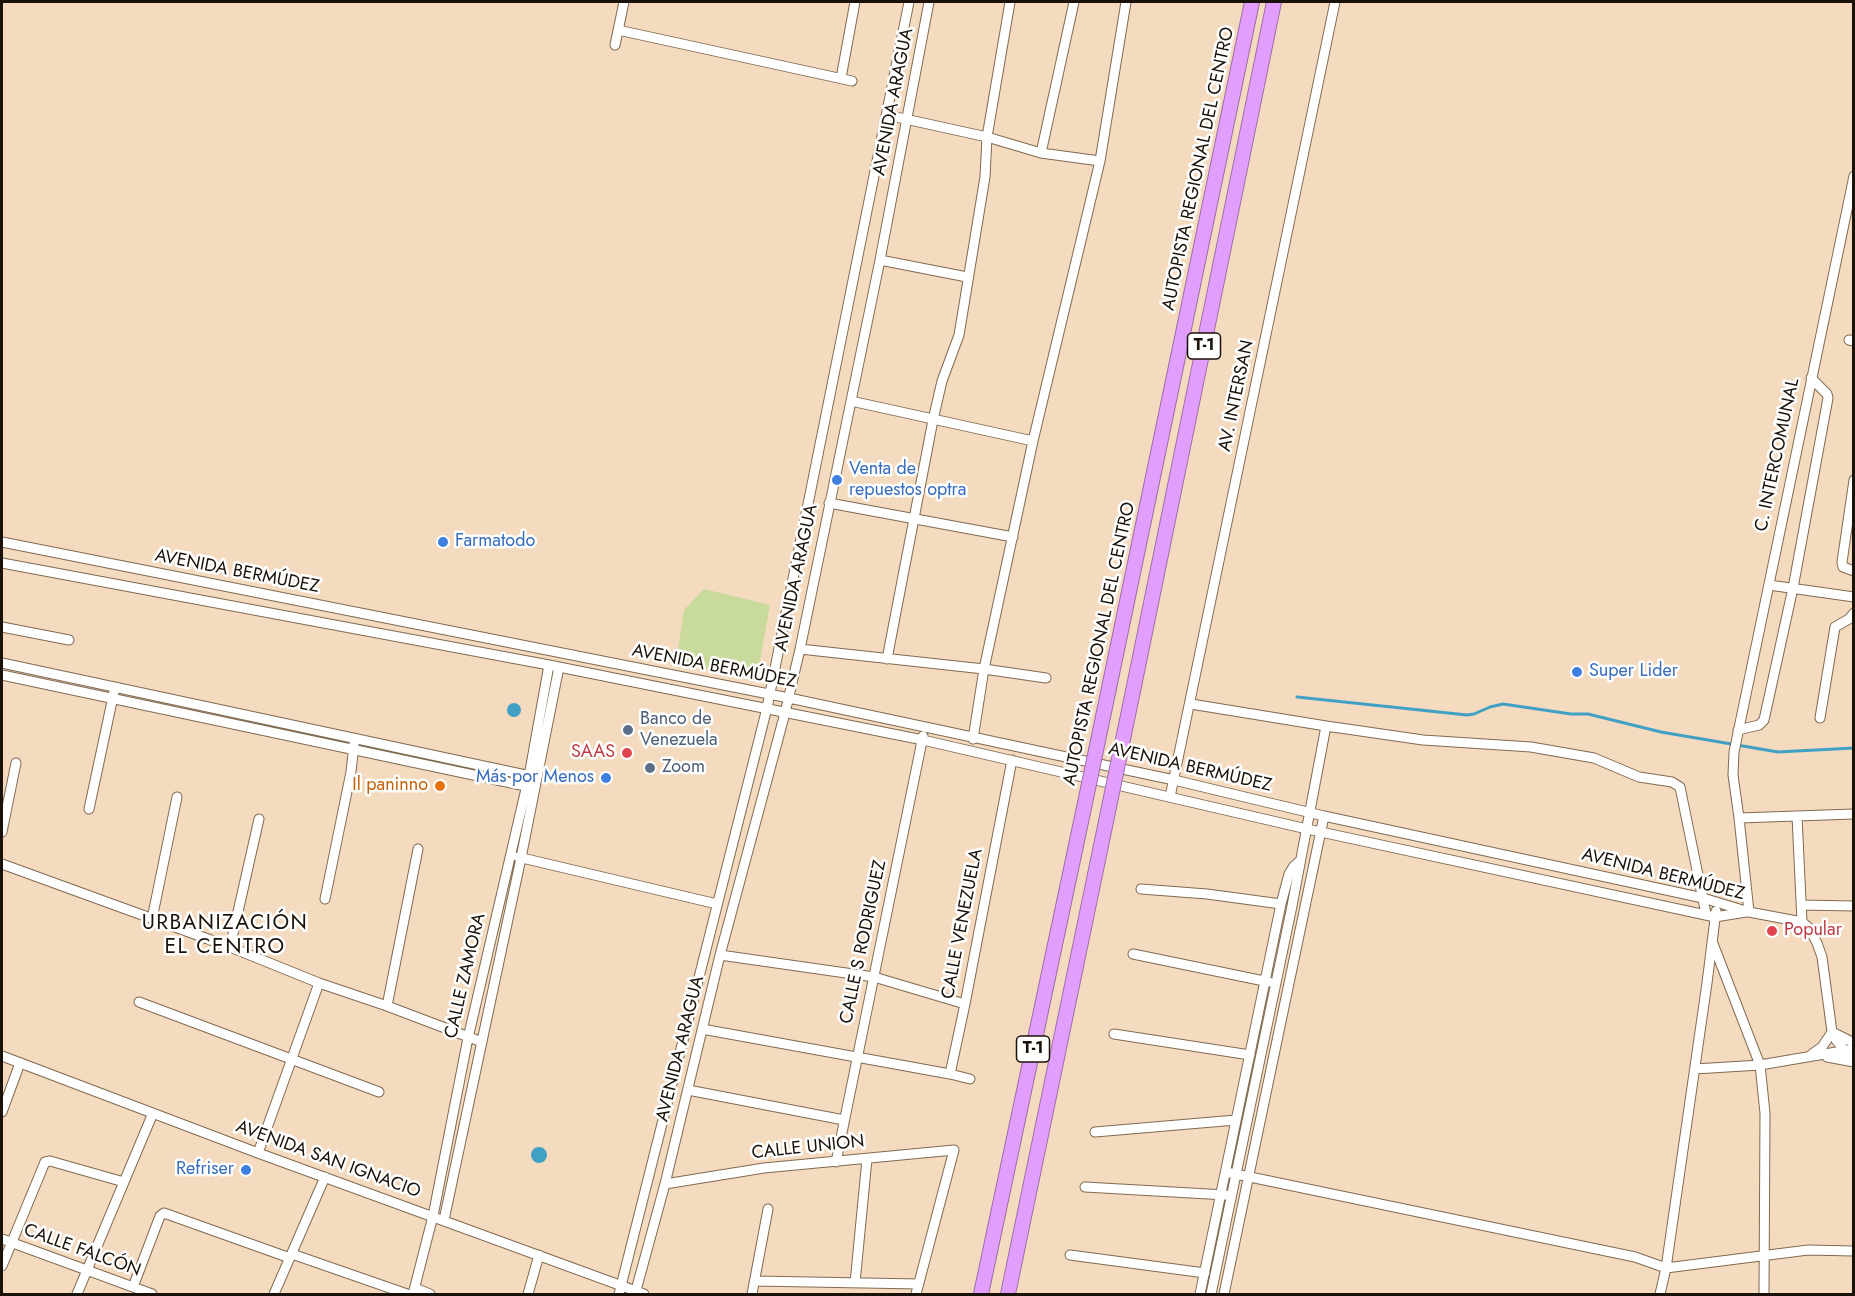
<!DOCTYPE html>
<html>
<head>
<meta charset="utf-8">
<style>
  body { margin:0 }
  #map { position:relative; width:1855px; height:1296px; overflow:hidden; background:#f4dabe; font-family:Jost,sans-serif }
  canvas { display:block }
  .frame { position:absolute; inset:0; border:3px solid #1a1208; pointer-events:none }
</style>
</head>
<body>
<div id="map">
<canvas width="1855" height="1296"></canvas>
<div class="frame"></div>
</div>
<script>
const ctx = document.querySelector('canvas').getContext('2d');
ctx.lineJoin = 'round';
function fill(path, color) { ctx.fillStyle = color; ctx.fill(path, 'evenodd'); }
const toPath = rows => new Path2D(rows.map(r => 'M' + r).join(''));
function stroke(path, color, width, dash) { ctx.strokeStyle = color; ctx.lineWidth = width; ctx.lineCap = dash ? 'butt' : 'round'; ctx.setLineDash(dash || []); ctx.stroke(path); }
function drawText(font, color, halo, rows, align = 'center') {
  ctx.font = font + ' Jost,sans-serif'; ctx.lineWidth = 5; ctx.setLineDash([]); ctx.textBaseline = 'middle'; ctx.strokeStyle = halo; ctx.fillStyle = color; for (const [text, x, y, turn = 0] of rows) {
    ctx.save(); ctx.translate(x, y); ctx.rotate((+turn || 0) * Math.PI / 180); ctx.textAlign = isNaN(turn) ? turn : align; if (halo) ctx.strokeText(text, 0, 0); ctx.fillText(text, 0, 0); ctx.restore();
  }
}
fill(toPath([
  [704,589,770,605,757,677,676,663,684,610]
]), '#c8da9c');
fill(toPath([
  '507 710a7 7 0 1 1 14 0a7 7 0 1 1-14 0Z',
  '531 1155a8 8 0 1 1 16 0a8 8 0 1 1-16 0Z'
]), '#40a1c4');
stroke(toPath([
  [1297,697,1467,715,1474,714,1490,707,1503,704,1571,714,1588,714,1661,732,1778,752,1854,748]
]), '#40a1c4', 3);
const minor = toPath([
  [618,30,852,81],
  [615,45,624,2],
  [841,78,855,2],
  [887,115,987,137,1041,153,1100,161],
  [1041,153,1074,2],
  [880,260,967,277],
  [1849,340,1854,341],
  [851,401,1033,441],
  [1854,480,1842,562,1843,567,1854,571],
  [829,503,1013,537],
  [2,542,789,698,1174,780,1324,816,1703,898,1749,912,1802,922,1809,928,1817,943,1822,957,1832,1032,1836,1040,1854,1061],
  [2,563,549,665,923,740,1307,829,1715,917,1746,912],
  [1769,585,1854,597],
  [2,627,69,640],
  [800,649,984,669,1046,678],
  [887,659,933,420,942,381,959,335,985,177,987,137,1010,2],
  [2,663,535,777],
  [2,675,530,787],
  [1191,704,1326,726,1423,740,1531,747,1594,758,1639,777,1672,782,1680,787,1706,914],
  [1820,718,1835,627,1849,619,1854,613],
  [1738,730,1759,725,1764,720,1793,588,1828,398,1827,394,1811,378],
  [973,739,984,669,1033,441,1100,161,1126,2],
  [1170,797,1335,2],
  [89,809,114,692],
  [1797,816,1802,922],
  [1739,818,1854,814],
  [2,832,16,763],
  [518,857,717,904],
  [2,864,230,947,319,983,387,1006,482,1042],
  [1141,889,1207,894,1281,904],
  [325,899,351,772,354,744],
  [1801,905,1854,906],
  [1749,912,1739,818,1733,775,1734,752,1854,176],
  [152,919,177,797],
  [1712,941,1760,1065,1765,1113,1764,1294],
  [230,947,259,819],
  [1133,954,1269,982],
  [720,955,874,977,965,1004],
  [139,1002,379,1092],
  [387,1006,418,849],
  [702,1029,950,1074],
  [1834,1033,1854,1043],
  [1114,1034,1250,1055],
  [1812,1054,1822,1047,1832,1032],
  [2,1056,258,1153,644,1294],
  [1827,1057,1854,1062],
  [1695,1069,1760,1065,1854,1049],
  [970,1079,950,1074,965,1004,1012,760],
  [688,1090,844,1120],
  [2,1112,20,1063],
  [1095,1132,1236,1120],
  [258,1153,319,983],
  [836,1162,923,736],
  [1226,1172,1635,1257,1666,1268,1707,983,1716,911],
  [665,1184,764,1168,954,1150,916,1294],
  [1085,1187,1226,1195],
  [444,1220,521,858,559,667],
  [2,1239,152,1294],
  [292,1254,407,1294],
  [1070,1255,1205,1273],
  [2,1266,45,1162,50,1161,124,1182],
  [755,1281,919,1284],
  [855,1283,867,1159],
  [133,1287,160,1216,164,1213,290,1258],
  [415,1288,430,1294],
  [77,1294,153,1113],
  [274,1294,325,1177],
  [413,1294,433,1216,468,1038,529,776,549,665],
  [528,1294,539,1255],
  [619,1294,767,708,909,2],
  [635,1294,665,1184,720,955,785,713,800,649,880,260,929,2],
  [752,1294,768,1209],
  [1200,1294,1281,904,1289,874,1294,866,1300,861],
  [1211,1294,1292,906,1326,726],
  [1224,1294,1324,816],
  [1660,1294,1666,1268,1808,1250,1854,1251]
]);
const highway = toPath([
  [1109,688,1252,2],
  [1133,691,1274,2],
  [981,1294,1085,803],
  [1008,1294,1109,807]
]);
stroke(minor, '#816a51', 11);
stroke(highway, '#9b6da7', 16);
stroke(minor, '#fff', 9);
stroke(highway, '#e19efd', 14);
const highwayBridge = toPath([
  [1085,803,1109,688],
  [1109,807,1133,691]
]);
stroke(highwayBridge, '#9b6da7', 16, []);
stroke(highwayBridge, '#e19efd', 14);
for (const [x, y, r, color] of [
  [837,480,6,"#3f7fe0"],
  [443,542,6,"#3f7fe0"],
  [1577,672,6,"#3f7fe0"],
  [628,730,6,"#5c6f8a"],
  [627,753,6,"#e0444e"],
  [650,768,6,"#5c6f8a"],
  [606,778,6,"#3f7fe0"],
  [440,786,6,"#e8710a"],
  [1772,931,6,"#e0444e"],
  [246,1170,6,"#3f7fe0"]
]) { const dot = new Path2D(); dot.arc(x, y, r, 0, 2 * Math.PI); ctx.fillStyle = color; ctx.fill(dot); stroke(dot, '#fff', 2); }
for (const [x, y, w] of [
  [1204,346,33],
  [1033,1049,33]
]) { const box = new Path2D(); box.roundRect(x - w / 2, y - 13, w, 26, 4.5); ctx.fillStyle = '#fff'; ctx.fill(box); stroke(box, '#1a1208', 1.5); }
drawText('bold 16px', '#1a1208', null, [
  ["T-1",1204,346],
  ["T-1",1033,1049]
]);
drawText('18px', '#1a1208', '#fff', [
  ["AVENIDA ARAGUA",894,102,-79],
  ["AUTOPISTA REGIONAL DEL CENTRO",1199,169,-78],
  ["AV. INTERSAN",1237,396,-78],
  ["C. INTERCOMUNAL",1778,455,-78],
  ["AVENIDA BERMÚDEZ",237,572,11],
  ["AVENIDA ARAGUA",797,578,-78],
  ["AUTOPISTA REGIONAL DEL CENTRO",1100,644,-78],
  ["AVENIDA BERMÚDEZ",714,667,11],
  ["AVENIDA BERMÚDEZ",1190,768,13],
  ["AVENIDA BERMÚDEZ",1663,875,14],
  ["CALLE VENEZUELA",963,924,-79],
  ["CALLE S RODRIGUEZ",864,942,-78],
  ["CALLE ZAMORA",466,976,-77],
  ["AVENIDA ARAGUA",681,1049,-76],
  ["CALLE UNION",808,1148,-6],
  ["AVENIDA SAN IGNACIO",328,1160,20],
  ["CALLE FALCÓN",82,1251,20]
]);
drawText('18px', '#366cbe', '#fff', [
  ["Venta de",849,470],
  ["repuestos optra",849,491],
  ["Farmatodo",455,542],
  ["Super Lider",1589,672],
  ["Más por Menos",594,778,"right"],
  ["Refriser",234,1170,"right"]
], 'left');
drawText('18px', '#4e5e75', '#fff', [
  ["Banco de",640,720],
  ["Venezuela",640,741],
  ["Zoom",662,768]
], 'left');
drawText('18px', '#be3a42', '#fff', [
  ["SAAS",615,753],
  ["Popular",1784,931,"left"]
], 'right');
drawText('18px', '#c56008', '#fff', [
  ["Il paninno",428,786]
], 'right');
ctx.letterSpacing = '1.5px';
drawText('21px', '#1a1208', '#fff', [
  ["URBANIZACIÓN",225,924],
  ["EL CENTRO",225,948]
]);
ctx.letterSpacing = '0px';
</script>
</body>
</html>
